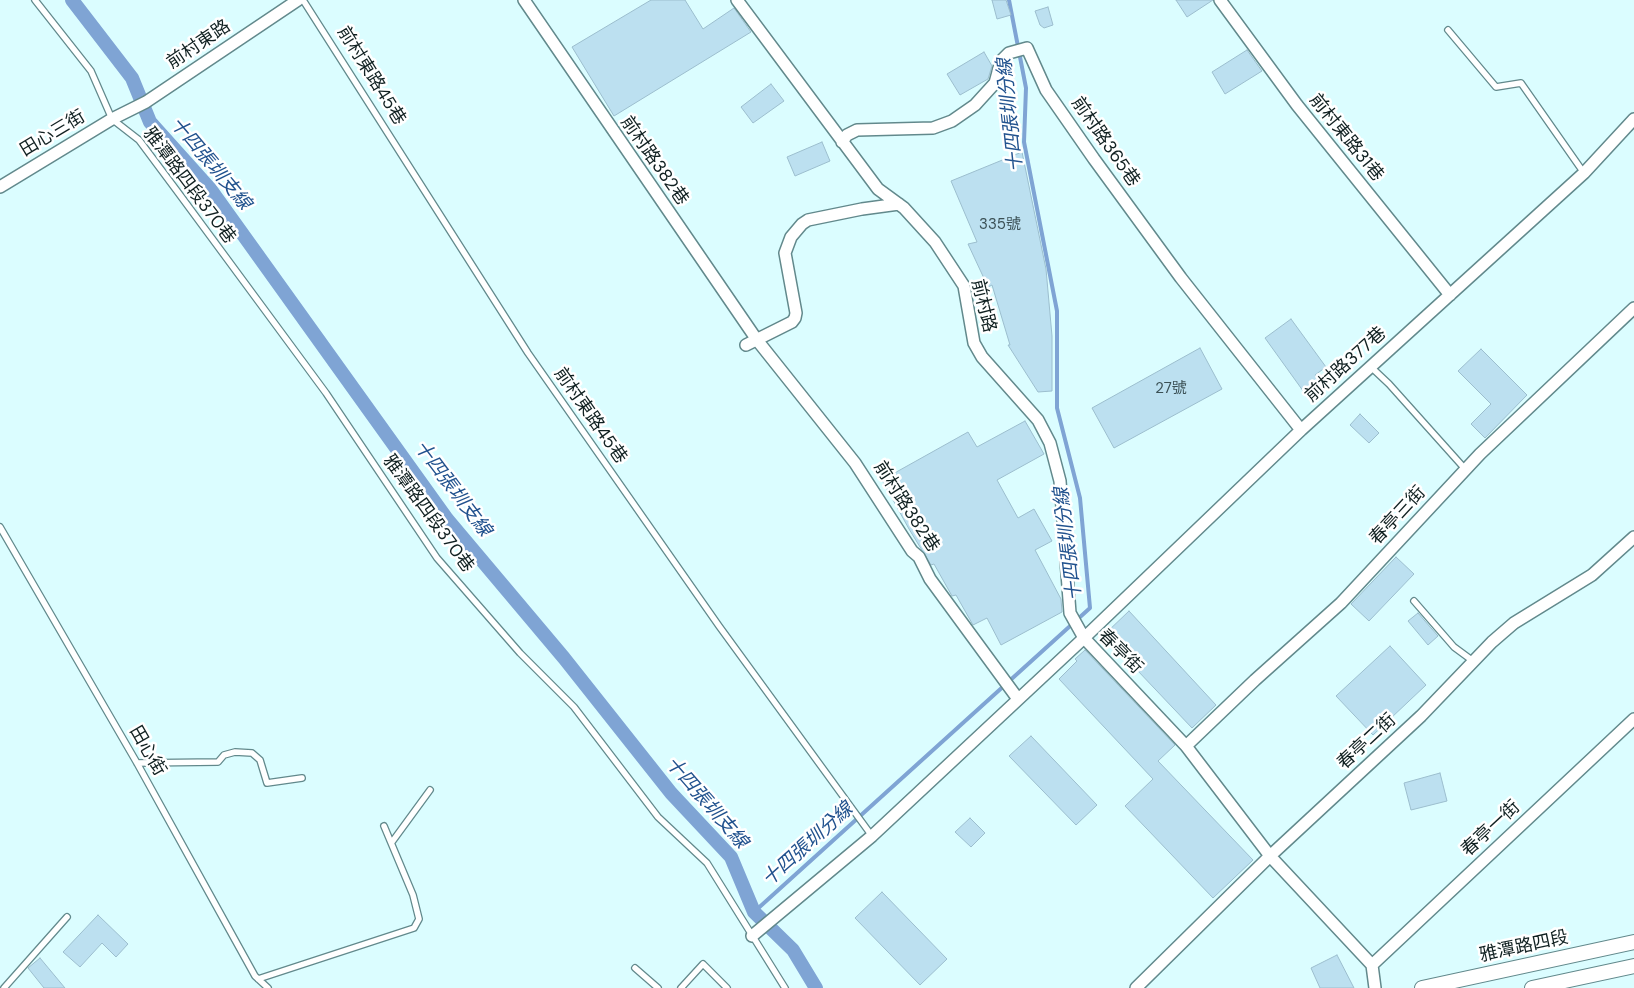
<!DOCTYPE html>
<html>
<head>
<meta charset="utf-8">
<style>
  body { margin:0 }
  canvas { display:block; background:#dbfdff }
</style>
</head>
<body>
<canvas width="1634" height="988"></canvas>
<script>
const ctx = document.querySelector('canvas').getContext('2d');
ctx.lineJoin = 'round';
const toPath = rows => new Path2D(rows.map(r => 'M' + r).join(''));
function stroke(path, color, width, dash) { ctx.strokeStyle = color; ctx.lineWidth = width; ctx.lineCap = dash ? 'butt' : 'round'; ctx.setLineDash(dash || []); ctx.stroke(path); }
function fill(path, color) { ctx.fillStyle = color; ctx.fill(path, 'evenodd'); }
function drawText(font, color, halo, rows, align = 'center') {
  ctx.font = font + ' "DM Sans","Noto Sans TC",sans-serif'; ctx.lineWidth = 5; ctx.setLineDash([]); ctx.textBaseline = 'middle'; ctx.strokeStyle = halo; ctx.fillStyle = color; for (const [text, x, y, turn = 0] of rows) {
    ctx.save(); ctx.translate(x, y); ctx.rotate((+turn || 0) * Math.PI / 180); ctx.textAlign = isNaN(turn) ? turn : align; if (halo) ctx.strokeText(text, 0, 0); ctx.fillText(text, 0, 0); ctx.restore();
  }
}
stroke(toPath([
  [754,912,1090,608,1080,498,1057,408,1057,311,1024,142,1026,88,1009,0]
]), '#7fa4d4', 4);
stroke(toPath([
  [72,0,132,78,150,122,211,190,447,519,564,658,671,793,731,857,754,912,793,950,816,988]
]), '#7fa4d4', 14);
const building = toPath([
  [651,0,685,0,703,29,734,8,751,32,614,116,572,47,651,0],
  [992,0,1006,0,1011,15,997,19,992,0],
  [1176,0,1213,0,1187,17,1176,0],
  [1048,7,1053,25,1044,28,1040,25,1035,11,1048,7],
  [1247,50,1262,71,1225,94,1212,72,1247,50],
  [984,52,992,66,988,79,960,95,947,74,984,52],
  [771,84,784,101,753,123,741,107,771,84],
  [822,142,830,161,795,176,787,157,822,142],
  [1022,152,1046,269,1052,336,1052,391,1038,392,1008,345,1010,345,992,285,988,287,968,244,977,242,951,181,1022,152],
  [1291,319,1326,367,1315,375,1322,384,1306,395,1265,338,1291,319],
  [1200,348,1222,389,1114,448,1092,408,1200,348],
  [1481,349,1527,395,1485,438,1471,424,1491,404,1458,371,1481,349],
  [1360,414,1379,433,1369,443,1350,425,1360,414],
  [1025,421,1044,454,997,480,1018,518,1034,509,1052,541,1035,550,1061,599,1062,612,1001,645,987,618,973,625,956,595,952,596,934,564,931,565,909,529,882,480,968,432,977,447,1025,421],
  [1396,557,1414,574,1369,621,1351,604,1396,557],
  [1129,611,1216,705,1192,728,1137,670,1139,668,1106,633,1129,611],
  [1418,613,1438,636,1428,645,1408,621,1418,613],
  [1390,646,1426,685,1373,735,1336,696,1390,646],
  [1085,650,1175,745,1158,761,1253,860,1213,898,1125,806,1153,779,1059,679,1077,661,1075,659,1085,650],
  [1031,736,1097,805,1076,825,1009,756,1031,736],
  [1440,773,1447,801,1411,810,1404,783,1440,773],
  [970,818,985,833,971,847,955,832,970,818],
  [882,892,947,959,920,985,855,918,882,892],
  [98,915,128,944,116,957,102,943,80,967,63,952,98,915],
  [1337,955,1354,988,1320,988,1311,968,1337,955],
  [40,958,65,988,44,988,28,968,40,958]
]);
fill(building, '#bce0f0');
stroke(building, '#9cbece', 1);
const service = toPath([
  [35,0,91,71,112,119,139,140,177,191,326,393,437,558,520,653,574,707,658,817,707,863,785,988],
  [303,0,528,353,719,626,872,836],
  [1448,30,1496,87,1521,83,1584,173],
  [1372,368,1389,384,1466,470],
  [0,527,137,763,255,976,268,988],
  [1414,601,1454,647,1473,661],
  [137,763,218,762,224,755,235,752,252,753,260,760,267,783,302,778],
  [392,842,430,790],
  [635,968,658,988],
  [258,979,414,928,419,919,413,895,384,826],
  [4,988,67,917],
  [681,988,703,964,727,988]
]);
const minor = toPath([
  [524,0,757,340,855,463,912,551,919,557,930,579,1018,699],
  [737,0,878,189,904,208,935,242,964,286,974,343,982,357,1038,420,1050,443,1060,481,1070,613,1084,638,1186,746,1270,856,1372,965,1375,988],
  [1220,0,1297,105,1450,295],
  [842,142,847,135,857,130,933,128,952,121,975,105,995,83,1001,61,1009,53,1027,48,1046,90,1094,159,1181,278,1301,430],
  [0,187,112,119,146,102,298,0],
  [746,345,792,322,795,318,796,313,785,253,791,237,802,224,808,220,862,209,899,204],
  [1186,746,1255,680,1341,603,1480,454,1634,308],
  [752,936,872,836,1084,638,1301,430,1584,173,1634,119],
  [1372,965,1634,719],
  [1136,988,1270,856,1421,716,1492,642,1514,623,1592,575,1634,537]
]);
const tertiary = toPath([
  [1422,988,1634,942],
  [1532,988,1634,966]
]);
stroke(service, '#62898c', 8);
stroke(minor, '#62898c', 14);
stroke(tertiary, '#62898c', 16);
stroke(service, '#fff', 5.5);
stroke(minor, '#fff', 11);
stroke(tertiary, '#fff', 14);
drawText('15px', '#3b5055', null, [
  ["335號",1000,225],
  ["27號",1171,389]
]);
drawText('18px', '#102021', '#fff', [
  ["前村東路",199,45,-34],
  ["前村東路45巷",371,76,58],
  ["田心三街",53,134,-31],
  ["前村東路31巷",1346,138,51],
  ["前村路365巷",1105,142,55],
  ["前村路382巷",654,161,55],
  ["雅潭路四段370巷",189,186,53],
  ["前村路",983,306,76],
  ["前村路377巷",1346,365,-42],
  ["前村東路45巷",590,416,55],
  ["前村路382巷",906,507,57],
  ["雅潭路四段370巷",428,514,54],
  ["春亭三街",1398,516,-47],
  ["春亭街",1120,652,45],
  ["春亭二街",1367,742,-43],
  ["田心街",147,751,60],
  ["春亭一街",1491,829,-43],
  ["雅潭路四段",1524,947,-12]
]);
drawText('italic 19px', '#21528e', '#fff', [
  ["十四張圳分線",1011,115,-96],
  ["十四張圳支線",210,164,50],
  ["十四張圳支線",452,489,53],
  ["十四張圳分線",1069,544,-97],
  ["十四張圳支線",706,803,49],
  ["十四張圳分線",808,845,-42]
]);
</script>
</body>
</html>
